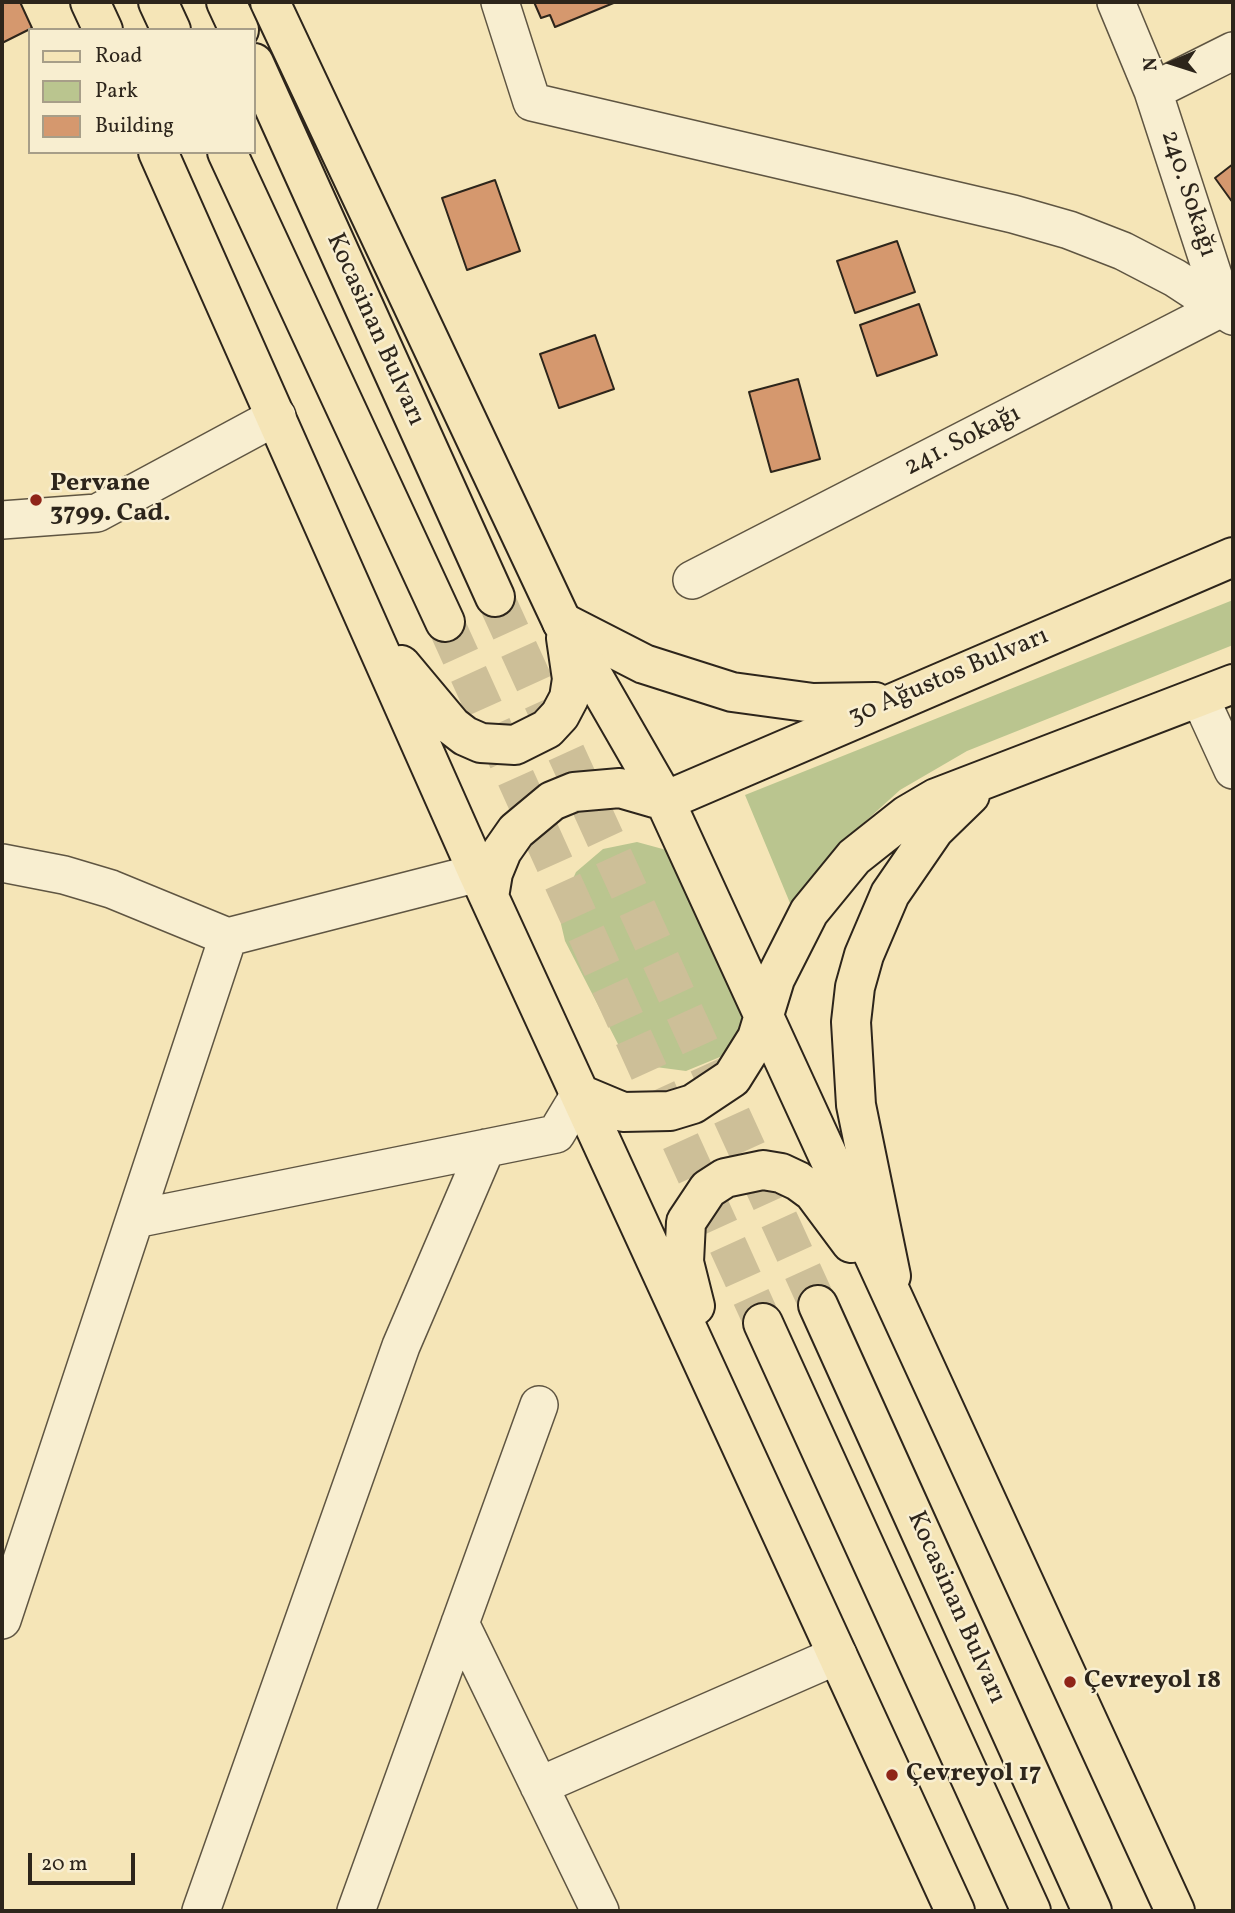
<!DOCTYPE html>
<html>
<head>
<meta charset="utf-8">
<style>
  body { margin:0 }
  #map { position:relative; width:1235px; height:1913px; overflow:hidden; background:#f5e5b7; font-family:Vollkorn,serif }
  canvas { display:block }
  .frame { position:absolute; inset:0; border:4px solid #2d251b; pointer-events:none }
  .legend { position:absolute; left:28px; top:28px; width:228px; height:126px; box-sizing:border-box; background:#f8eed0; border:2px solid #a79e88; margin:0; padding:9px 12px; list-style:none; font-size:21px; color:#2d251b }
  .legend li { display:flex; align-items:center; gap:14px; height:35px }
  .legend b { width:35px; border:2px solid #a79e88 }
  .north { position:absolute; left:1137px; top:28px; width:70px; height:70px; -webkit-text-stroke:5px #f8eed0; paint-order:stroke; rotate:267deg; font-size:19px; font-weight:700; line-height:28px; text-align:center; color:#2d251b }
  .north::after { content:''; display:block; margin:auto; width:24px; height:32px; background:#2d251b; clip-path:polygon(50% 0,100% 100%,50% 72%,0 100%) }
  .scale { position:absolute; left:28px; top:1853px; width:107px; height:32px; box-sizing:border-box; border:4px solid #2d251b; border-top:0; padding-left:9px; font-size:21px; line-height:24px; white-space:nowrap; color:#2d251b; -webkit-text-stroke:5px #f8eed0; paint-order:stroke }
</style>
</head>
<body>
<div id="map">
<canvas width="1235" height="1913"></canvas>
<div class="frame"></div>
<ul class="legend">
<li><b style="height:9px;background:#f5e5b7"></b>Road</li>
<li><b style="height:19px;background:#bac58f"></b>Park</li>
<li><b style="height:19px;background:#d5986e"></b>Building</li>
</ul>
<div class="north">N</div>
<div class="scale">20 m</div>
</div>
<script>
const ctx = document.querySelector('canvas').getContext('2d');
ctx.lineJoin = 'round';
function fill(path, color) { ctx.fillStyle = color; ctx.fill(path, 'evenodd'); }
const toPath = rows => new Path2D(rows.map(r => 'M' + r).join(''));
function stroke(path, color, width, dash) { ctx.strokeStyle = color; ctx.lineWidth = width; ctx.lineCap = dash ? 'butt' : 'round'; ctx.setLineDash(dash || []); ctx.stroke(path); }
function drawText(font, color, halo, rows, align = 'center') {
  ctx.font = font + ' Vollkorn,serif'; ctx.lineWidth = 5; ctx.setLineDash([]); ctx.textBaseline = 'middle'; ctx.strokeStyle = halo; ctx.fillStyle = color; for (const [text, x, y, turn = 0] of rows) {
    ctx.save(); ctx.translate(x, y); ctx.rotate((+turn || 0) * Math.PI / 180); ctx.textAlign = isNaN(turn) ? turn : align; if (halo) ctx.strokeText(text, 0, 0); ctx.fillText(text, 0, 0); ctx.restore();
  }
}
fill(toPath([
  [1233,600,1233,645,967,751,900,790,846,839,795,915,745,795],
  [637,842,670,851,749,1013,733,1045,720,1057,686,1071,648,1066,632,1057,618,1044,565,941,561,924,561,905,576,872,603,849]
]), '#bac58f');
const building = toPath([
  [2,2,20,2,32,28,2,43,2,2],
  [534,2,616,2,555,27,550,15,541,18,534,2],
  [1233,164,1233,203,1215,178,1233,164],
  [495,180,520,251,467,270,442,198,495,180],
  [897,241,915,292,855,313,837,261,897,241],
  [919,304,937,355,877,376,860,325,919,304],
  [595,335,614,389,559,408,540,354,595,335],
  [798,379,820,459,771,472,749,392,798,379]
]);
fill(building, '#d5986e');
stroke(building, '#2d251b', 2);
stroke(toPath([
  [495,597,818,1305],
  [445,622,763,1323]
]), '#cdbf98', 38, [38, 19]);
const minor = toPath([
  [500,2,532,102,1013,214,1069,230,1123,251,1175,278,1233,316],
  [1116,2,1153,91,1224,309],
  [1153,91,1233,51],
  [2,520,97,513,277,416],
  [692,580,1233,302],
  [1200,698,1233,770],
  [2,863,64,875,111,889,228,937],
  [135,1219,556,1134,580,1094],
  [2,1620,228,937,478,873],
  [460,1623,600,1911],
  [539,1786,838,1655],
  [201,1911,401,1346,486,1148],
  [356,1911,539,1405]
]);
const primary = toPath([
  [562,622,644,664,732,692,813,703,875,702],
  [665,801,1233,557],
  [764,1015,775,979,809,912,854,857,907,815,936,798,1233,684],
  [891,1276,856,1105,851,1022,855,987,864,955,890,894,934,830,970,795]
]);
const trunk = toPath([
  [90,2,103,30],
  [158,2,171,30],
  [226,2,239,30],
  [270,2,562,622,665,801,1175,1911],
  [254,63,495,597],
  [158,152,478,873,955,1911],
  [227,152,445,622],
  [401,665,452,726,465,736,481,743,515,745,547,729,560,715,569,698,572,679,566,638],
  [489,897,493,873,502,851,516,831,552,801,574,792,620,788,665,801],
  [580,1094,623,1112,670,1111,693,1104,732,1078,757,1038,764,1015],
  [818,1305,1092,1911],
  [695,1306,684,1262,686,1222,708,1189,725,1178,763,1170,781,1173,798,1181,813,1192,851,1243],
  [763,1323,1031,1911]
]);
stroke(minor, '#5f5542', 40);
stroke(primary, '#2d251b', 42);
stroke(trunk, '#2d251b', 42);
stroke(minor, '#f8eed0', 37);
stroke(primary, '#f5e5b7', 38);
stroke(trunk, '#f5e5b7', 38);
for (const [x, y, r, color] of [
  [36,500,7,"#8f2418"],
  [1070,1682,7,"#8f2418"],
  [892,1775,7,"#8f2418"]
]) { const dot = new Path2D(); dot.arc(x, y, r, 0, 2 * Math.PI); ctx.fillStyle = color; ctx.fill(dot); stroke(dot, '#f8eed0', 2.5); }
drawText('26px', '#2d251b', '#f8eed0', [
  ["240. Sokağı",1187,194,72],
  ["Kocasinan Bulvarı",374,330,66],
  ["241. Sokağı",963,442,-27],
  ["30 Ağustos Bulvarı",949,678,-23],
  ["Kocasinan Bulvarı",955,1608,66]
]);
drawText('bold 26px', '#2d251b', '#f8eed0', [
  ["Pervane",50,485],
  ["3799. Cad.",50,515],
  ["Çevreyol 18",1084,1682],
  ["Çevreyol 17",906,1775]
], 'left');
</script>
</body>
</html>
